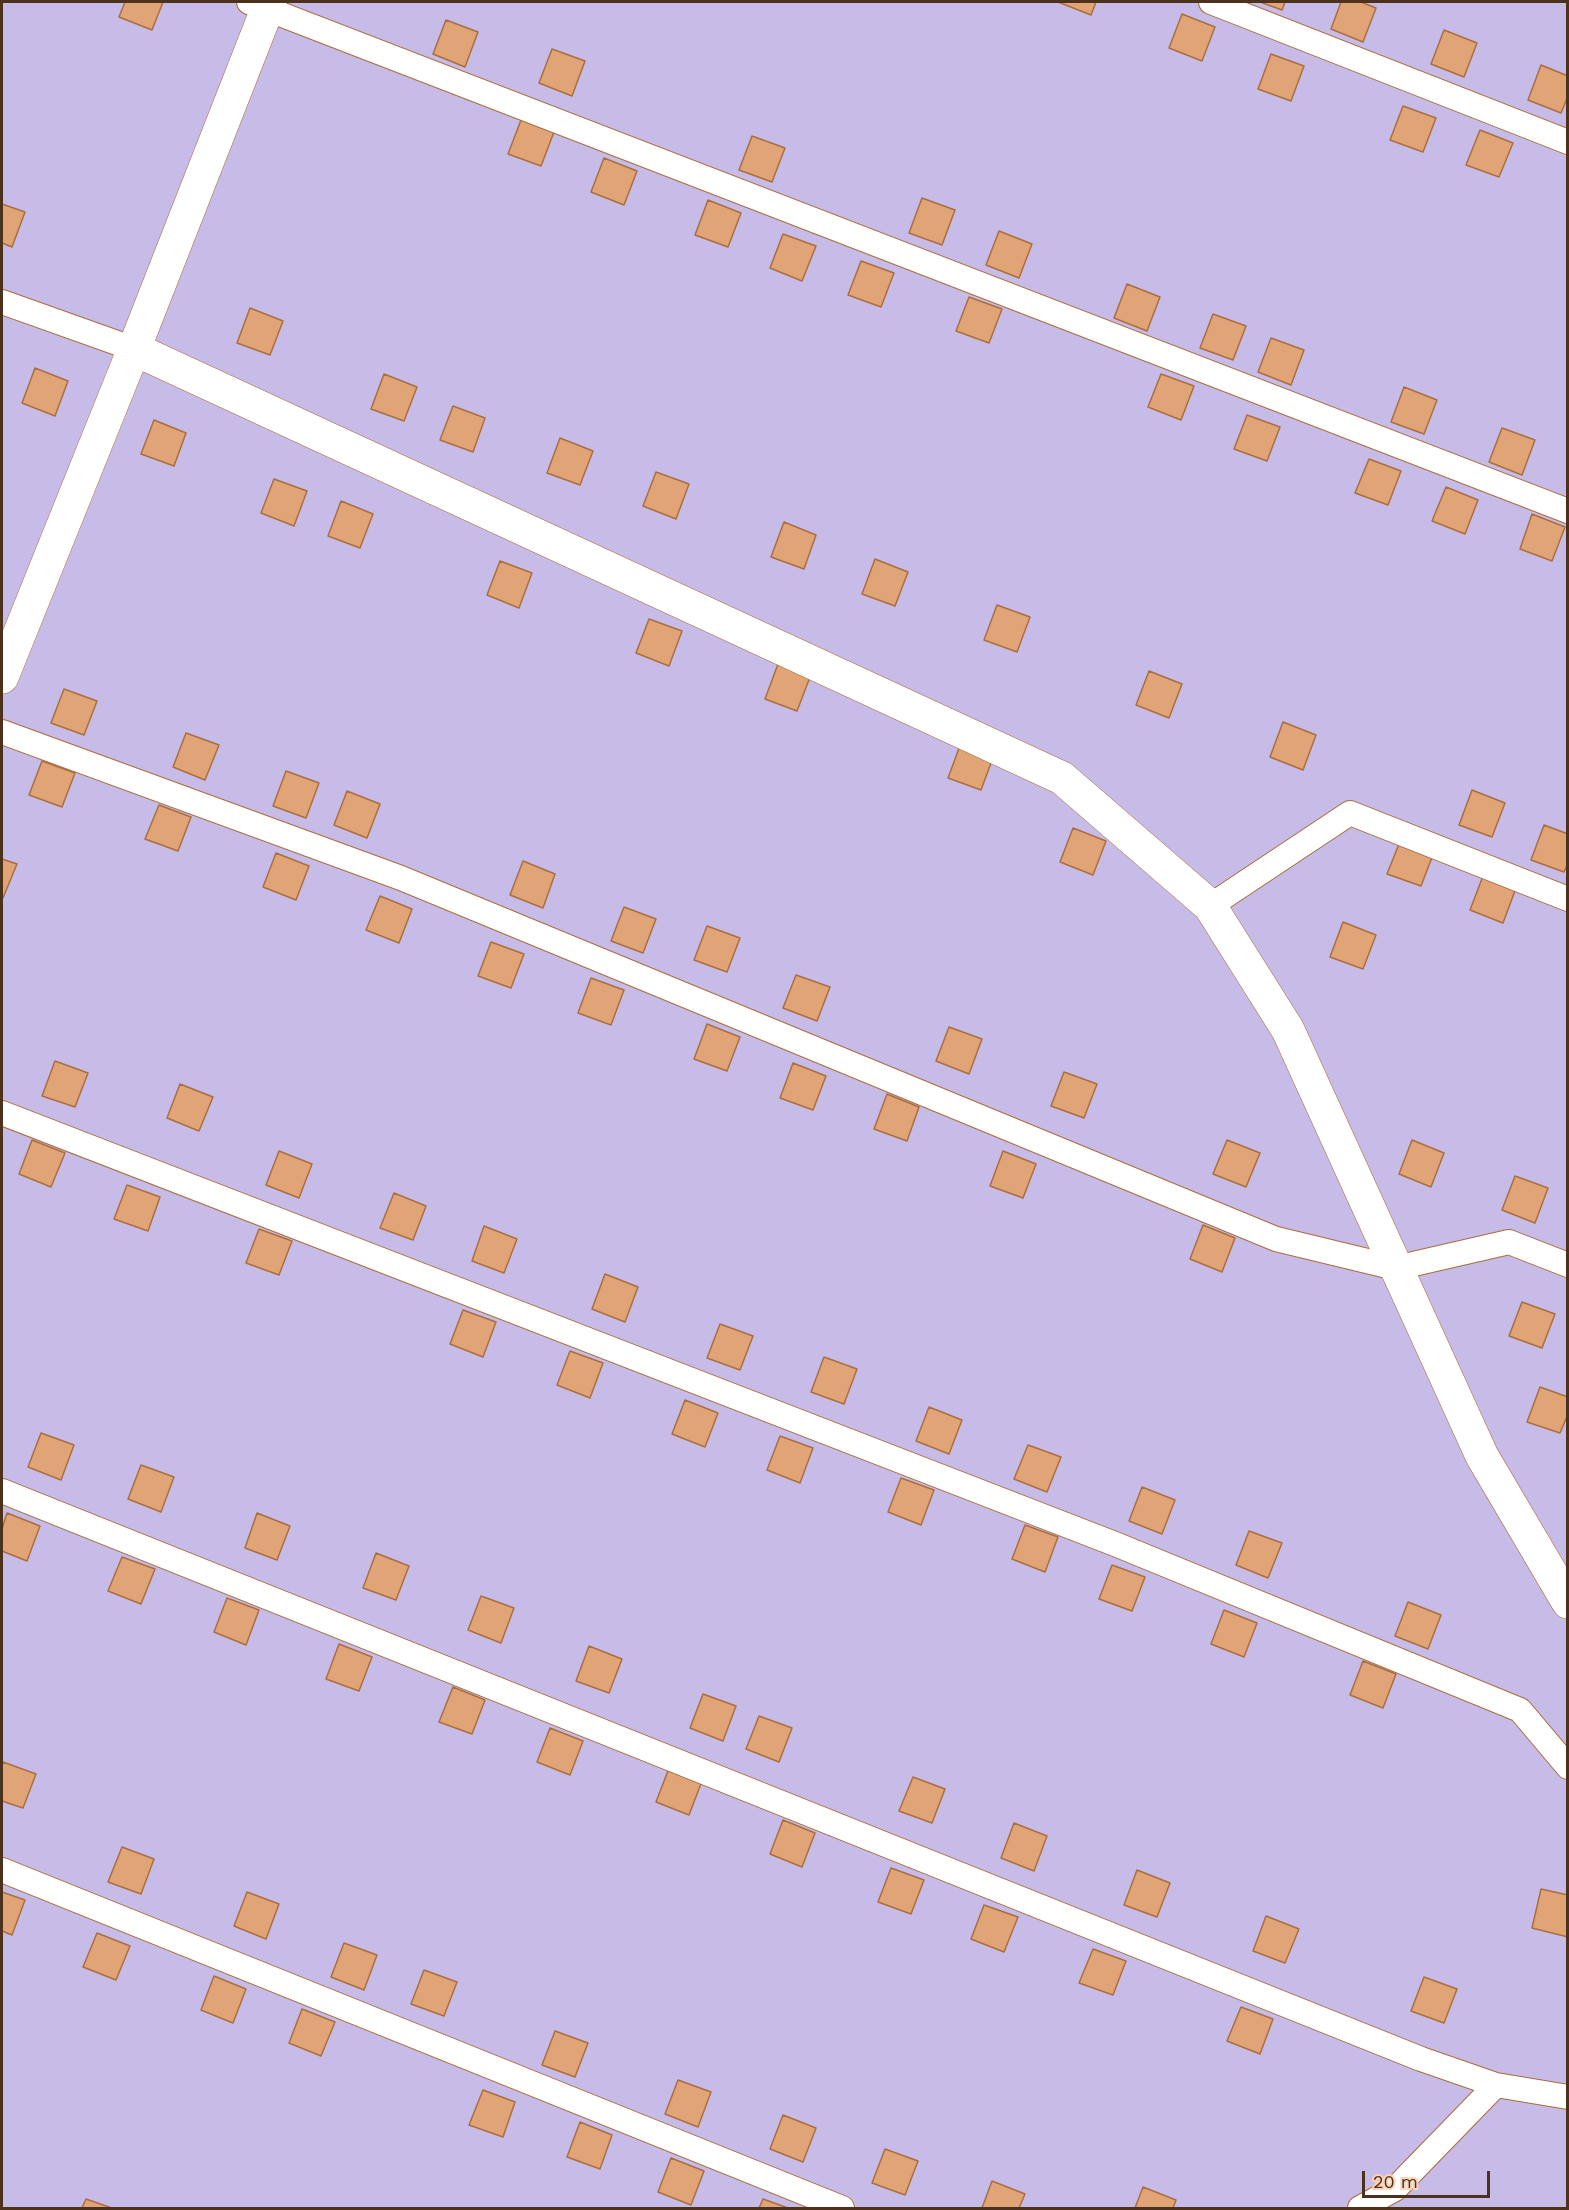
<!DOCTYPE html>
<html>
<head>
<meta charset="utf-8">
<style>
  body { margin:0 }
  #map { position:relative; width:1569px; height:2210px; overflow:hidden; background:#fcd3b6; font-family:"Work Sans",sans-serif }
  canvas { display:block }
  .frame { position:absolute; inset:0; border:3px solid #4c311d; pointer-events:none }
  .scale { position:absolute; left:1362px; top:2171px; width:128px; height:27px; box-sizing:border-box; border:3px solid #4c311d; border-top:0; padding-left:8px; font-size:18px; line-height:21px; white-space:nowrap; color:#4c311d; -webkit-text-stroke:4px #fcd3b6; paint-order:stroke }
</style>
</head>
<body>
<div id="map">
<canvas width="1569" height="2210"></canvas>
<div class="frame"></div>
<div class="scale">20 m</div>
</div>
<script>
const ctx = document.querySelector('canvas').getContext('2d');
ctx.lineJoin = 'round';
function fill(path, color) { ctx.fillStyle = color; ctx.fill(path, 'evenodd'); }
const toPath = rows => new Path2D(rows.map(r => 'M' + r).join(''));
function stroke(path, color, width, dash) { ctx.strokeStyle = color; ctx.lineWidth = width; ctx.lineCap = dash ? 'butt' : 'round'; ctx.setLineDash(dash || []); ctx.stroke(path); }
fill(toPath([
  [2,2,1567,2,1567,2208,2,2208]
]), '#c7bbe8');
const building = toPath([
  [125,2,163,2,152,30,119,17,125,2],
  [1058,2,1096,2,1091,15,1058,2],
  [1260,2,1285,2,1282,10,1260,2],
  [1341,2,1361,2,1376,8,1363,42,1331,29,1341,2],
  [1182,14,1215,27,1202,61,1169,48,1182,14],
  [446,20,478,32,465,67,433,54,446,20],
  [1444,30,1477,43,1464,77,1431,64,1444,30],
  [552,49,585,61,572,96,539,83,552,49],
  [1271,54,1304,66,1291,101,1258,89,1271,54],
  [1541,65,1568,76,1568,96,1561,113,1528,100,1541,65],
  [1403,106,1436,118,1423,152,1390,140,1403,106],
  [521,120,554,132,541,166,508,154,521,120],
  [1480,130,1513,143,1499,177,1466,165,1480,130],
  [752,136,785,148,772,182,739,170,752,136],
  [604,158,637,171,624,205,591,192,604,158],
  [922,198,955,210,942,245,909,233,922,198],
  [708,200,741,213,728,247,695,235,708,200],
  [2,204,25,212,12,247,2,243,2,204],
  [999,231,1032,244,1019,278,986,265,999,231],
  [783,234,816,246,802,281,770,268,783,234],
  [861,261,894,273,881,307,848,295,861,261],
  [1127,284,1160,297,1147,331,1114,318,1127,284],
  [969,297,1002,309,989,343,956,331,969,297],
  [250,308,283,321,270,355,237,343,250,308],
  [1213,314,1246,326,1233,360,1200,348,1213,314],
  [1271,338,1304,350,1291,385,1258,372,1271,338],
  [35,368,68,381,55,416,22,403,35,368],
  [384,374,417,387,404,421,371,409,384,374],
  [1161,374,1194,386,1181,420,1148,407,1161,374],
  [1404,387,1437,400,1424,434,1391,422,1404,387],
  [453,406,485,418,473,452,440,440,453,406],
  [1247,415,1280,427,1267,461,1234,449,1247,415],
  [154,420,186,433,174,466,141,454,154,420],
  [1502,428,1535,440,1522,475,1489,462,1502,428],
  [560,438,593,451,580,485,547,473,560,438],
  [1369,459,1401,471,1388,505,1355,493,1369,459],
  [656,472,689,484,676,519,643,506,656,472],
  [274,479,307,491,294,526,261,513,274,479],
  [1446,487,1478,500,1465,534,1432,521,1446,487],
  [341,501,373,514,360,548,328,536,341,501],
  [1532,514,1565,527,1552,561,1520,549,1532,514],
  [784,522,816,535,804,569,771,557,784,522],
  [875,559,908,572,895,606,862,594,875,559],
  [500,561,532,573,519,608,487,595,500,561],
  [997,605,1030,617,1017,652,984,640,997,605],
  [649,619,682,631,669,666,636,653,649,619],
  [778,664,810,677,797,711,765,699,778,664],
  [1149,671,1182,684,1169,718,1136,705,1149,671],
  [64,689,97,701,84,735,51,723,64,689],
  [1283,722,1316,735,1303,770,1270,757,1283,722],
  [186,733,219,745,205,780,173,767,186,733],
  [961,743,994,755,981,790,948,778,961,743],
  [42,761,75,773,62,807,29,795,42,761],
  [286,771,319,783,306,818,273,806,286,771],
  [1472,790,1505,803,1492,837,1459,825,1472,790],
  [347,791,380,804,367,838,334,825,347,791],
  [159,805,191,817,178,851,145,839,159,805],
  [1544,825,1568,834,1568,863,1564,872,1531,860,1544,825],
  [1073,828,1106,841,1093,875,1060,862,1073,828],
  [1401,839,1434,852,1421,886,1387,874,1401,839],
  [276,853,309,866,296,900,263,887,276,853],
  [2,859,17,864,3,898,2,898,2,859],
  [523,861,555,874,543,908,510,895,523,861],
  [1483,876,1516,888,1503,923,1470,910,1483,876],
  [380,896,412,909,399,943,366,930,380,896],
  [624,907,656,919,643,953,611,941,624,907],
  [1343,922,1376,935,1363,969,1330,957,1343,922],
  [707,926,740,938,727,972,694,960,707,926],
  [491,942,524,954,511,988,478,976,491,942],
  [796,975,830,987,817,1021,783,1008,796,975],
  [591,978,624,990,611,1025,578,1013,591,978],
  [707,1024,740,1037,727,1071,694,1059,707,1024],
  [949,1027,982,1039,969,1074,936,1061,949,1027],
  [55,1061,88,1073,75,1107,42,1096,55,1061],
  [793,1063,826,1076,813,1110,780,1098,793,1063],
  [1064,1072,1097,1084,1084,1118,1051,1106,1064,1072],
  [180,1084,213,1097,199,1131,167,1118,180,1084],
  [887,1094,919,1107,907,1141,874,1129,887,1094],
  [32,1140,65,1153,51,1187,19,1174,32,1140],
  [1227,1140,1260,1153,1246,1187,1213,1174,1227,1140],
  [1412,1140,1444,1153,1431,1187,1399,1174,1412,1140],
  [279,1151,312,1164,299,1198,266,1185,279,1151],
  [1003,1151,1036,1164,1023,1198,990,1186,1003,1151],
  [1515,1176,1548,1188,1535,1223,1502,1210,1515,1176],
  [127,1185,160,1197,148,1231,114,1219,127,1185],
  [394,1193,426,1206,413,1240,380,1228,394,1193],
  [1203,1225,1235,1238,1222,1272,1190,1259,1203,1225],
  [484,1226,517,1239,504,1273,472,1261,484,1226],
  [259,1229,292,1241,279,1275,246,1263,259,1229],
  [605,1274,638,1287,625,1322,592,1309,605,1274],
  [1522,1302,1555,1314,1542,1348,1509,1336,1522,1302],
  [463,1310,496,1322,483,1357,450,1344,463,1310],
  [720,1324,753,1336,740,1370,707,1358,720,1324],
  [570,1351,603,1363,590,1398,557,1385,570,1351],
  [824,1357,857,1369,844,1404,811,1392,824,1357],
  [1540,1387,1568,1397,1568,1414,1560,1433,1527,1422,1540,1387],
  [685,1400,718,1413,705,1447,672,1434,685,1400],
  [929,1407,962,1420,949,1454,916,1441,929,1407],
  [41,1433,74,1445,61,1480,28,1467,41,1433],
  [780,1436,813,1448,800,1483,767,1470,780,1436],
  [1028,1445,1061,1457,1047,1492,1014,1479,1028,1445],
  [141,1465,174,1477,161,1512,128,1499,141,1465],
  [901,1478,934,1490,921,1525,888,1512,901,1478],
  [1142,1487,1175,1500,1162,1534,1129,1521,1142,1487],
  [7,1513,40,1526,27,1561,2,1551,2,1529,7,1513],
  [257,1513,290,1526,277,1560,245,1548,257,1513],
  [1025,1525,1058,1537,1045,1572,1012,1559,1025,1525],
  [1249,1531,1282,1543,1268,1578,1236,1565,1249,1531],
  [376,1553,409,1566,396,1600,363,1588,376,1553],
  [122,1557,155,1569,141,1604,108,1591,122,1557],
  [1112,1565,1145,1577,1132,1611,1099,1599,1112,1565],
  [481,1596,514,1608,501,1643,468,1630,481,1596],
  [227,1598,259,1610,246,1645,214,1632,227,1598],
  [1408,1602,1441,1615,1428,1649,1395,1636,1408,1602],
  [1224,1610,1257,1623,1244,1657,1211,1644,1224,1610],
  [339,1644,372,1657,359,1691,326,1679,339,1644],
  [589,1646,622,1659,609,1693,576,1681,589,1646],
  [1363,1661,1396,1674,1383,1708,1350,1695,1363,1661],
  [453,1687,485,1700,472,1734,439,1722,453,1687],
  [703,1694,736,1706,723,1741,690,1728,703,1694],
  [759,1716,792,1728,779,1762,746,1749,759,1716],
  [550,1728,583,1741,570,1775,537,1762,550,1728],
  [3,1762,36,1774,23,1808,2,1801,2,1767,3,1762],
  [669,1768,702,1781,689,1815,656,1802,669,1768],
  [913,1777,945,1789,932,1823,899,1811,913,1777],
  [783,1820,815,1833,802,1867,770,1854,783,1820],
  [1014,1823,1047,1836,1034,1871,1001,1858,1014,1823],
  [122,1847,154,1859,141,1894,108,1882,122,1847],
  [891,1868,924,1880,911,1914,878,1902,891,1868],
  [1137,1870,1170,1883,1157,1917,1124,1905,1137,1870],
  [1541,1889,1568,1895,1568,1937,1532,1928,1541,1889],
  [2,1892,25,1900,12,1935,2,1931,2,1892],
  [247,1892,279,1904,266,1939,234,1926,247,1892],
  [984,1905,1018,1917,1004,1952,971,1939,984,1905],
  [1266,1916,1299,1929,1285,1963,1253,1951,1266,1916],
  [97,1933,130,1946,116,1980,83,1967,97,1933],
  [344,1943,377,1955,364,1990,331,1977,344,1943],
  [1093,1949,1126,1961,1113,1995,1079,1983,1093,1949],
  [424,1970,457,1982,444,2016,411,2004,424,1970],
  [214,1976,246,1989,233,2023,201,2010,214,1976],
  [1424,1977,1457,1989,1444,2023,1411,2011,1424,1977],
  [1241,2007,1273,2019,1260,2054,1227,2041,1241,2007],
  [302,2009,335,2022,321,2056,289,2043,302,2009],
  [555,2031,588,2043,575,2077,542,2065,555,2031],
  [678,2080,711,2092,698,2127,665,2114,678,2080],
  [483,2090,515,2102,503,2137,469,2125,483,2090],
  [783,2115,816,2128,803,2162,770,2149,783,2115],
  [580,2122,612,2135,600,2169,567,2157,580,2122],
  [885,2149,918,2161,905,2195,872,2183,885,2149],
  [671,2158,704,2171,691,2205,658,2192,671,2158],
  [992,2181,1025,2194,1019,2208,982,2208,992,2181],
  [1143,2187,1176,2200,1173,2208,1135,2208,1143,2187],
  [86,2199,112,2208,82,2208,86,2199],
  [763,2199,788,2208,759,2208,763,2199]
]);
fill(building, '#e1a476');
stroke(building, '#ab6e3e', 1.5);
const service = toPath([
  [249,2,1568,511],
  [1211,2,1568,142],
  [2,302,134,349],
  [2,732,401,878,1276,1239,1396,1268,1509,1242,1568,1265],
  [1210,906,1350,813,1568,899],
  [2,1113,1115,1544,1520,1710,1568,1767],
  [2,1491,1421,2059,1496,2085,1568,2097],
  [2,1870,842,2208],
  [1360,2208,1395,2189,1496,2085]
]);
const minor = toPath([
  [270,2,134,349,1062,778,1210,906,1288,1030,1482,1456,1568,1602],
  [2,677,134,349]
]);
stroke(service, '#aa6c3c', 26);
stroke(minor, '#aa6c3c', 34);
stroke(service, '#fff', 24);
stroke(minor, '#fff', 33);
</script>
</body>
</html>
